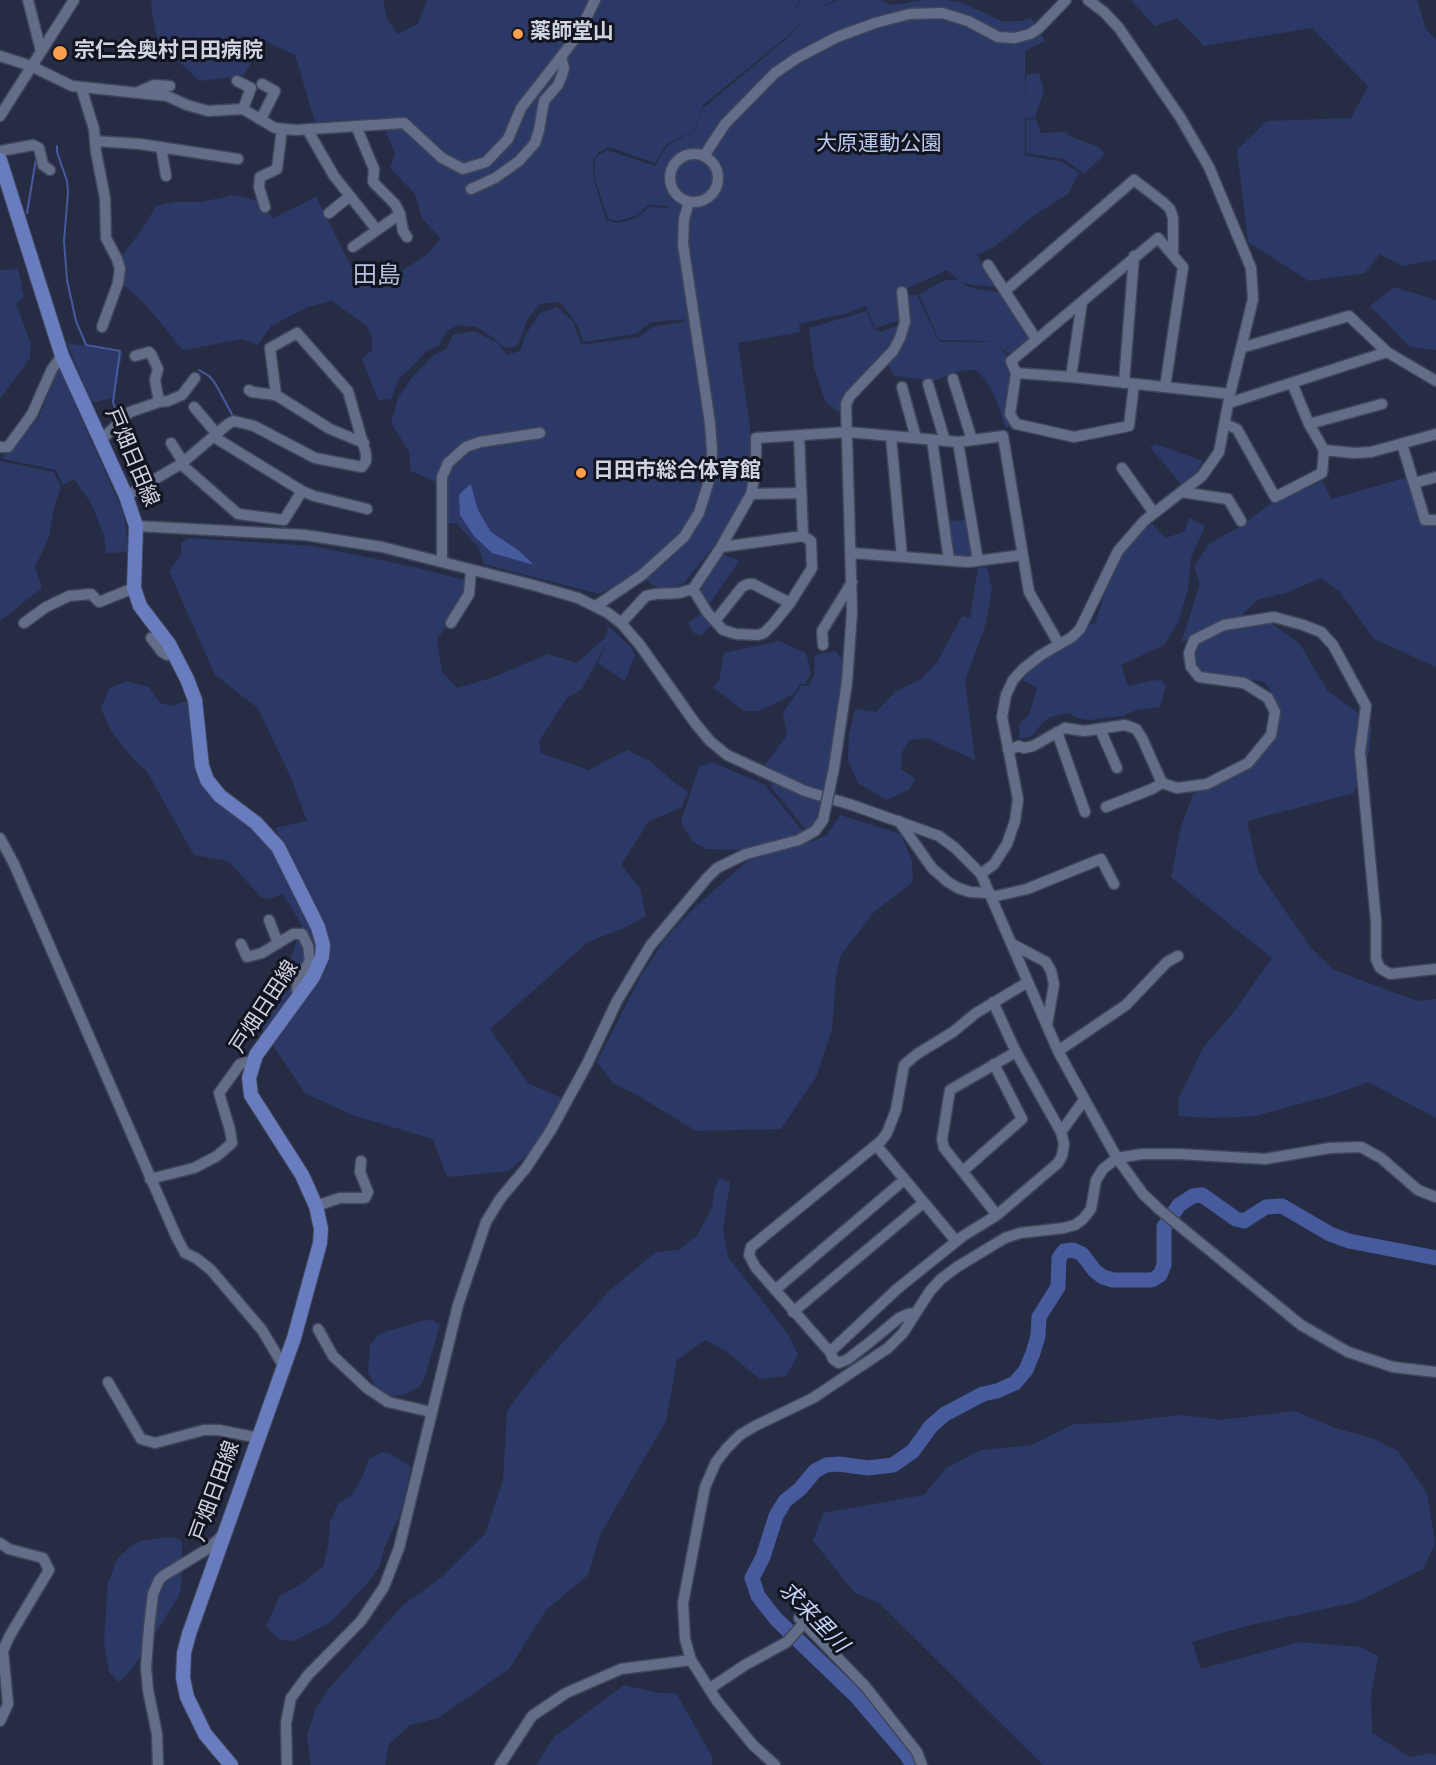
<!DOCTYPE html>
<html>
<head>
<meta charset="utf-8">
<style>
  body { margin:0 }
  canvas { display:block; background:#252c43 }
</style>
</head>
<body>
<canvas width="1436" height="1765"></canvas>
<script>
const ctx = document.querySelector('canvas').getContext('2d');
ctx.lineJoin = 'round';
function fill(path, color) { ctx.fillStyle = color; ctx.fill(path, 'evenodd'); }
const toPath = rows => new Path2D(rows.map(r => 'M' + r).join(''));
function stroke(path, color, width, dash) { ctx.strokeStyle = color; ctx.lineWidth = width; ctx.lineCap = dash ? 'butt' : 'round'; ctx.setLineDash(dash || []); ctx.stroke(path); }
function drawText(font, color, halo, rows, align = 'center') {
  ctx.font = font + ' Overpass,"Noto Sans JP",sans-serif'; ctx.lineWidth = 6; ctx.setLineDash([]); ctx.textBaseline = 'middle'; ctx.strokeStyle = halo; ctx.fillStyle = color; for (const [text, x, y, turn = 0] of rows) {
    ctx.save(); ctx.translate(x, y); ctx.rotate((+turn || 0) * Math.PI / 180); ctx.textAlign = isNaN(turn) ? turn : align; if (halo) ctx.strokeText(text, 0, 0); ctx.fillText(text, 0, 0); ctx.restore();
  }
}
fill(toPath([
  [152,0,383,0,387,19,398,34,418,24,427,0,799,0,794,14,800,0,835,0,813,10,838,0,879,0,892,5,924,0,945,0,963,3,1002,21,1021,21,1031,18,1045,41,1025,51,1025,103,1026,75,1039,73,1044,91,1035,117,1025,119,1025,155,1062,162,1079,173,1068,194,1039,212,994,247,977,255,996,287,973,285,960,282,971,288,993,291,1004,295,1032,338,1012,355,995,345,1008,355,1011,376,1006,404,1010,425,1006,429,998,404,987,382,976,370,964,370,933,381,895,376,888,365,899,349,909,328,907,295,917,295,939,342,990,342,987,341,939,340,919,294,945,280,958,280,947,270,899,292,901,320,875,328,866,306,848,313,799,324,800,332,738,343,751,435,748,496,713,547,683,584,667,591,654,586,638,573,599,594,484,564,479,548,456,523,440,524,438,483,411,471,409,451,391,423,398,398,413,376,434,355,446,349,453,335,474,331,496,342,507,355,520,351,526,334,540,313,557,307,573,321,581,345,640,337,652,327,684,322,684,319,651,322,635,334,583,342,577,324,560,302,540,304,527,320,519,343,513,348,503,347,491,336,476,327,458,325,446,332,439,346,426,351,414,365,399,378,391,399,378,400,362,359,372,350,372,338,367,326,332,301,308,307,271,326,258,345,243,339,183,350,145,304,123,284,122,256,145,225,156,206,175,202,201,202,234,195,259,201,273,218,316,197,351,266,365,281,391,278,426,255,441,239,422,218,415,194,390,168,395,153,380,118,315,122,295,55,265,41,243,76,199,81,158,41,151,8],
  [804,20,791,35,702,109,695,131,668,145,655,166,607,150,595,158,595,179,608,219,618,221,636,216,648,205,668,206,668,208,649,207,636,218,618,223,606,220,594,180,593,160,599,152,609,147,655,163,667,144,694,131,703,105,790,34],
  [1131,0,1417,0,1426,29,1436,40,1436,260,1402,266,1380,254,1365,273,1309,281,1248,242,1237,150,1267,121,1351,118,1368,86,1312,28,1204,46,1177,18,1155,26],
  [1036,119,1041,133,1065,132,1069,136,1099,147,1105,154,1084,174,1064,159,1026,153,1026,120],
  [18,269,24,297,16,304,31,344,30,358,0,399,0,270],
  [1394,287,1436,300,1436,350,1410,347,1370,306],
  [867,311,874,329,880,332,897,326,895,337,880,358,845,398,839,413,825,401,814,367,809,328],
  [67,343,123,353,112,398,91,403],
  [59,368,124,514,128,552,106,553,104,535,91,503,74,479,63,485,56,470,1,458,39,417],
  [1156,444,1203,461,1197,471,1181,484,1150,447],
  [0,461,54,472,61,487,54,508,49,537,35,567,42,588,0,621],
  [1408,477,1424,525,1436,523,1436,667,1374,639,1340,592,1321,578,1289,592,1257,600,1239,618,1213,627,1181,643,1200,584,1194,566,1209,544,1243,525,1271,503,1323,481,1331,499],
  [1189,518,1205,526,1191,558,1188,589,1178,623,1164,645,1121,665,1128,686,1150,681,1161,680,1166,686,1160,707,1137,710,1122,716,1089,720,1077,718,1070,713,1050,717,1042,723,1032,736,1019,739,1020,723,1029,715,1037,688,1023,680,1029,671,1047,656,1080,638,1090,624,1095,623,1109,581,1120,555,1140,531,1152,524,1166,538,1185,531],
  [967,519,973,557,952,557,947,522],
  [190,538,313,546,414,567,468,581,466,595,456,614,437,639,442,672,457,688,491,678,548,654,577,663,606,637,608,626,631,647,635,655,625,681,598,663,602,655,604,642,601,654,581,690,567,698,539,741,541,753,588,770,627,750,650,761,675,783,688,792,681,808,649,821,621,865,640,888,646,916,624,928,588,942,490,1029,528,1083,564,1099,532,1151,508,1171,447,1177,433,1139,352,1115,305,1093,255,1019,276,981,289,965,302,925,283,894,269,899,261,897,228,861,194,855,146,770,134,760,112,732,101,709,109,689,126,681,149,687,160,703,171,706,190,700,203,726,209,766,219,787,299,876,275,828,307,821,292,780,258,708,215,675,169,571,181,555,181,543],
  [720,553,739,561,708,606,696,587],
  [987,567,992,589,986,623,965,681,975,760,927,738,910,740,902,752,901,769,915,778,910,789,887,800,858,783,848,760,849,735,855,709,876,712,895,692,921,679,938,661,962,616,970,618,978,568],
  [704,612,712,625,701,635,695,634,688,623],
  [1271,623,1300,644,1327,690,1361,715,1372,727,1368,756,1354,793,1247,821,1258,871,1310,947,1334,970,1417,1001,1436,999,1436,1118,1368,1082,1332,1095,1255,1116,1215,1118,1179,1116,1178,1100,1203,1048,1233,1013,1272,958,1171,877,1181,827,1193,794,1245,771,1278,732,1276,699,1265,682,1204,672,1196,665,1193,654,1196,643,1225,629],
  [779,641,806,653,811,673,805,684,800,684,794,694,759,711,744,711,713,687,719,680,724,653],
  [835,651,846,664,825,793,804,787,765,765,787,735,783,713,801,686,808,686,814,676,815,655],
  [712,762,765,785,803,832,746,850,706,849,692,841,681,822,699,767],
  [774,781,801,795,823,802,819,819,806,830,770,786],
  [840,815,901,834,912,861,913,882,874,912,841,955,836,976,832,1029,816,1077,781,1129,696,1131,637,1095,613,1083,597,1062,640,977,666,938,695,907,750,859,805,844,827,835],
  [720,1178,730,1182,723,1230,728,1257,788,1334,798,1355,786,1376,760,1379,726,1351,705,1340,677,1360,666,1421,601,1533,588,1575,546,1610,509,1669,438,1718,410,1725,389,1744,385,1765,311,1765,307,1736,316,1708,327,1691,402,1606,442,1577,485,1534,503,1480,507,1411,528,1382,609,1291,656,1252,678,1250,697,1236,712,1208,715,1187],
  [432,1320,440,1324,425,1377,419,1387,403,1395,380,1396,368,1372,370,1345,379,1334,422,1321],
  [1295,1411,1335,1428,1374,1439,1398,1451,1427,1493,1435,1544,1423,1569,1357,1602,1246,1626,1192,1642,1201,1669,1299,1642,1361,1647,1378,1656,1371,1696,1372,1733,1410,1757,1432,1753,1436,1756,1436,1765,1043,1765,879,1603,855,1593,813,1541,823,1513,924,1495,946,1468,981,1450,1032,1445,1074,1424,1111,1423,1181,1415,1220,1420],
  [382,1452,389,1453,411,1467,401,1512,384,1548,380,1565,370,1580,331,1622,294,1641,278,1639,266,1626,280,1596,301,1584,323,1567,328,1547,330,1522,338,1504,352,1495,364,1473,369,1459],
  [171,1537,179,1539,182,1542,181,1589,177,1599,133,1668,119,1682,109,1672,104,1642,108,1583,117,1559,132,1545,141,1541],
  [624,1685,659,1693,676,1693,713,1758,712,1765,536,1765,554,1737]
]), '#2c3967');
fill(toPath([
  [469,485,471,485,478,510,491,532,518,550,534,565,492,553,474,536,460,515,459,495]
]), '#475a9e');
stroke(toPath([
  [57,146,57,152,67,181,68,192,64,241,67,280,76,321,86,345,120,351,113,402,118,417],
  [27,213,36,159],
  [199,370,209,376,215,383,234,418]
]), '#475a9e', 2);
stroke(toPath([
  [913,1765,906,1754,856,1696,776,1619,758,1596,752,1578,763,1557,776,1516,785,1501,800,1489,815,1471,826,1465,839,1464,868,1468,893,1465,913,1451,931,1426,945,1414,983,1394,997,1391,1015,1383,1026,1370,1033,1353,1038,1336,1039,1317,1058,1287,1059,1258,1064,1251,1073,1250,1082,1254,1095,1271,1103,1277,1113,1280,1152,1280,1160,1275,1164,1265,1164,1227,1179,1205,1193,1196,1202,1195,1236,1219,1244,1221,1266,1207,1282,1206,1330,1234,1349,1241,1436,1258]
]), '#475a9e', 15);
const minor = toPath([
  [28,0,41,51],
  [0,56,31,66,72,86,167,96,187,105,208,111,243,109,275,128,296,130,404,123,442,158,463,169,486,162,508,139,521,108,578,35,595,0],
  [237,81,251,88,243,109],
  [81,87,94,129,96,152,105,198,106,238,117,259,120,269,118,283,102,327],
  [138,92,154,85,170,86],
  [0,116,74,0],
  [259,119,263,115,275,91,262,84],
  [307,129,334,176,377,230],
  [95,141,140,144,238,159],
  [161,147,166,176],
  [0,151,33,145,39,148,43,165,50,170],
  '670 178a24 24 0 1 1 48 0a24 24 0 1 1-48 0Z',
  [704,156,725,124,775,73,797,58,837,37,875,23,909,14,942,13,968,21,998,37,1015,38,1030,34,1039,28,1066,0],
  [471,189,495,178,519,161,535,143,539,130,544,101,558,85,562,75,564,68,561,57],
  [265,207,259,187,260,177,277,169,282,129],
  [329,213,350,196],
  [400,214,403,231,407,237],
  [353,247,400,214,395,204,373,182,374,169,356,126],
  [988,265,1036,339],
  [1005,291,1134,180,1164,203,1170,209,1173,218,1173,255],
  [1241,348,1349,316,1387,352,1436,381],
  [1016,373,1071,377,1230,394],
  [1071,377,1082,302],
  [953,379,972,440],
  [1124,383,1134,256],
  [928,384,945,441],
  [1134,384,1129,426,1074,437,1016,424,1010,414,1016,373,1011,361,1158,238,1183,267,1165,387],
  [902,387,916,438],
  [249,390,252,392,276,395,330,429,364,443],
  [159,402,168,401,182,395,195,378],
  [1229,403,1387,352],
  [194,407,217,434],
  [1225,424,1237,429,1275,497,1322,473,1324,450,1309,424,1292,383],
  [1309,424,1382,404],
  [799,435,803,536],
  [214,437,302,491,314,496,367,509],
  [891,437,902,557],
  [932,440,949,560],
  [100,441,130,412,159,402,155,380,158,369,151,354,149,352,135,356],
  [958,442,978,561],
  [171,443,183,462],
  [1402,444,1425,520,1436,520],
  [0,447,8,447,32,414,52,369,62,356],
  [1324,450,1354,453,1371,452,1436,434],
  [181,464,238,514,284,520,302,491],
  [1122,468,1154,513],
  [1414,483,1436,477],
  [1181,492,1228,499,1241,521],
  [751,494,800,493],
  [126,496,181,464,228,424,234,421,254,426,315,458,362,467,366,461,366,454,348,391,297,333,270,348,276,395],
  [136,526,305,535,382,547,533,585,578,598,608,613,621,623,640,645,695,723,710,741,727,755,805,791,852,805,939,836,955,848,981,874,1058,1051,1070,1073,1117,1158,1143,1194,1160,1210,1301,1325,1348,1352,1393,1367,1436,1372],
  [852,553,968,562,1023,555],
  [442,561,442,477,448,463,466,447,480,442,540,433],
  [693,589,707,612,723,630,736,634,758,635,764,633,773,624,790,603,812,568,811,541,803,536,721,547],
  [596,606,642,575,684,537,699,513,711,474,712,451,710,423,683,244,684,219,689,202],
  [715,621,742,587,748,584,753,584,790,603],
  [24,623,46,607,69,596,91,594,99,602,134,588],
  [451,623,469,594,471,570],
  [621,623,646,596,656,594,679,593,693,589,721,547,751,494,756,469,756,438,848,432,958,442,1003,436,1029,592,1059,644],
  [151,638,162,652,167,655,173,652],
  [823,645,822,631,852,582],
  [1100,729,1117,768],
  [1057,732,1085,812],
  [1008,750,1019,746,1024,748,1033,746,1065,728,1084,731,1125,725,1136,729,1142,738,1162,783,1177,788,1207,784,1248,763,1271,735,1275,712,1268,698,1244,683,1199,677,1191,667,1189,653,1194,640,1224,625,1274,617,1303,625,1321,632,1333,645,1366,706,1360,752,1376,921,1376,959,1380,968,1390,974,1436,969],
  [834,768,847,682,852,612,846,404,850,396,893,351,900,338,905,322,902,292],
  [1106,807,1152,789,1162,783],
  [899,821,932,868,948,882,958,888,970,892,990,893],
  [0,838,14,864,176,1236,185,1253,196,1258,211,1270,262,1330,284,1367],
  [981,874,994,864,1007,844,1015,821,1018,799,1002,717,1006,695,1013,680,1023,669,1041,655,1072,637,1080,629,1118,551,1144,521,1202,476,1219,452,1230,394,1253,299,1251,268,1209,167,1180,117,1119,28,1104,12,1088,0],
  [992,897,1027,889,1101,859,1114,884],
  [269,920,278,943],
  [241,944,247,957,262,953,293,934,302,934,308,946,310,961,298,979,297,988,298,997],
  [1012,944,1046,962,1051,971,1054,984,1047,1025],
  [1058,1051,1126,1005,1167,962,1178,956],
  [1061,1132,1084,1100],
  [876,1145,956,1241],
  [963,1171,1022,1119,994,1064],
  [150,1179,194,1168,217,1156,232,1143,230,1130,219,1093,240,1064,254,1060],
  [316,1206,340,1198,365,1198,368,1192,360,1172,361,1161],
  [997,1215,944,1148,942,1139,950,1090,1016,1052],
  [775,1290,904,1180],
  [793,1312,923,1203],
  [916,1313,908,1314,899,1318,870,1342,848,1359,839,1363,833,1359,830,1352,756,1268,749,1255,751,1247,881,1141,887,1133,896,1110,904,1065,917,1054,953,1032,976,1013,1028,982],
  [318,1329,333,1356,367,1388,388,1402,431,1412],
  [830,1352,897,1289,963,1236,997,1215,1058,1163,1062,1156,1064,1144,1061,1132,1016,1052,993,1002],
  [108,1382,141,1439,155,1443,204,1430,219,1430,259,1438],
  [0,1543,9,1549,43,1558,49,1570,9,1637,3,1651,8,1704,0,1721],
  [799,1618,865,1686,917,1752,922,1765],
  [709,1689,745,1665,787,1642,804,1623],
  [158,1765,157,1734,148,1690,146,1667,149,1628,153,1594,159,1580,163,1576,209,1548,225,1533],
  [287,1765,286,1723,291,1698,308,1675,361,1621,384,1587,399,1548,458,1305,486,1222,500,1199,526,1168,551,1130,587,1064,617,1001,650,946,707,878,717,868,746,854,799,840,815,831,823,820],
  [500,1765,532,1716,566,1693,621,1669,691,1660],
  [775,1765,753,1745,717,1701,691,1660,685,1639,683,1603,705,1487,716,1462,726,1449,740,1435,755,1426,813,1398,888,1348,903,1333,930,1291,941,1279,957,1267,1005,1238,1020,1233,1064,1228,1075,1225,1083,1219,1091,1209,1096,1180,1103,1169,1117,1158,1142,1154,1179,1154,1265,1159,1330,1148,1361,1147,1381,1158,1418,1190,1436,1197]
]);
const major = toPath([
  [0,160,62,356,126,496,136,526,134,588,140,606,169,644,187,679,195,700,202,766,207,780,220,796,256,823,278,847,318,927,323,945,322,957,313,977,256,1055,249,1078,251,1095,302,1175,316,1206,321,1229,320,1243,294,1338,189,1634,184,1653,183,1678,187,1697,205,1734,231,1765]
]);
stroke(minor, '#404659', 13);
stroke(major, '#404659', 16);
stroke(minor, '#646d88', 10);
stroke(major, '#697cbf', 14);
const minorBridge = toPath([
  [823,820,834,768]
]);
stroke(minorBridge, '#404659', 13, []);
stroke(minorBridge, '#646d88', 10);
for (const [x, y, r, color] of [
  [518,34,6,"#fa9f4e"],
  [60,53,8,"#fa9f4e"],
  [581,473,6,"#fa9f4e"]
]) { const dot = new Path2D(); dot.arc(x, y, r, 0, 2 * Math.PI); ctx.fillStyle = color; ctx.fill(dot); stroke(dot, '#121520', 2); }
drawText('bold 21px', '#cfd4e3', '#121520', [
  ["薬師堂山",530,34],
  ["宗仁会奥村日田病院",74,53],
  ["日田市総合体育館",593,473]
], 'left');
drawText('21px', '#bac7ee', '#121520', [
  ["大原運動公園",879,146]
]);
drawText('21px', '#cfd4e3', '#121520', [
  ["戸畑日田線",130,458,67],
  ["戸畑日田線",266,1008,-57],
  ["戸畑日田線",217,1492,-70]
]);
drawText('italic 22px', '#c5d2fa', '#121520', [
  ["求来里川",812,1619,46]
]);
drawText('24px', '#b5c0de', '#121520', [
  ["田島",377,278]
]);
</script>
</body>
</html>
